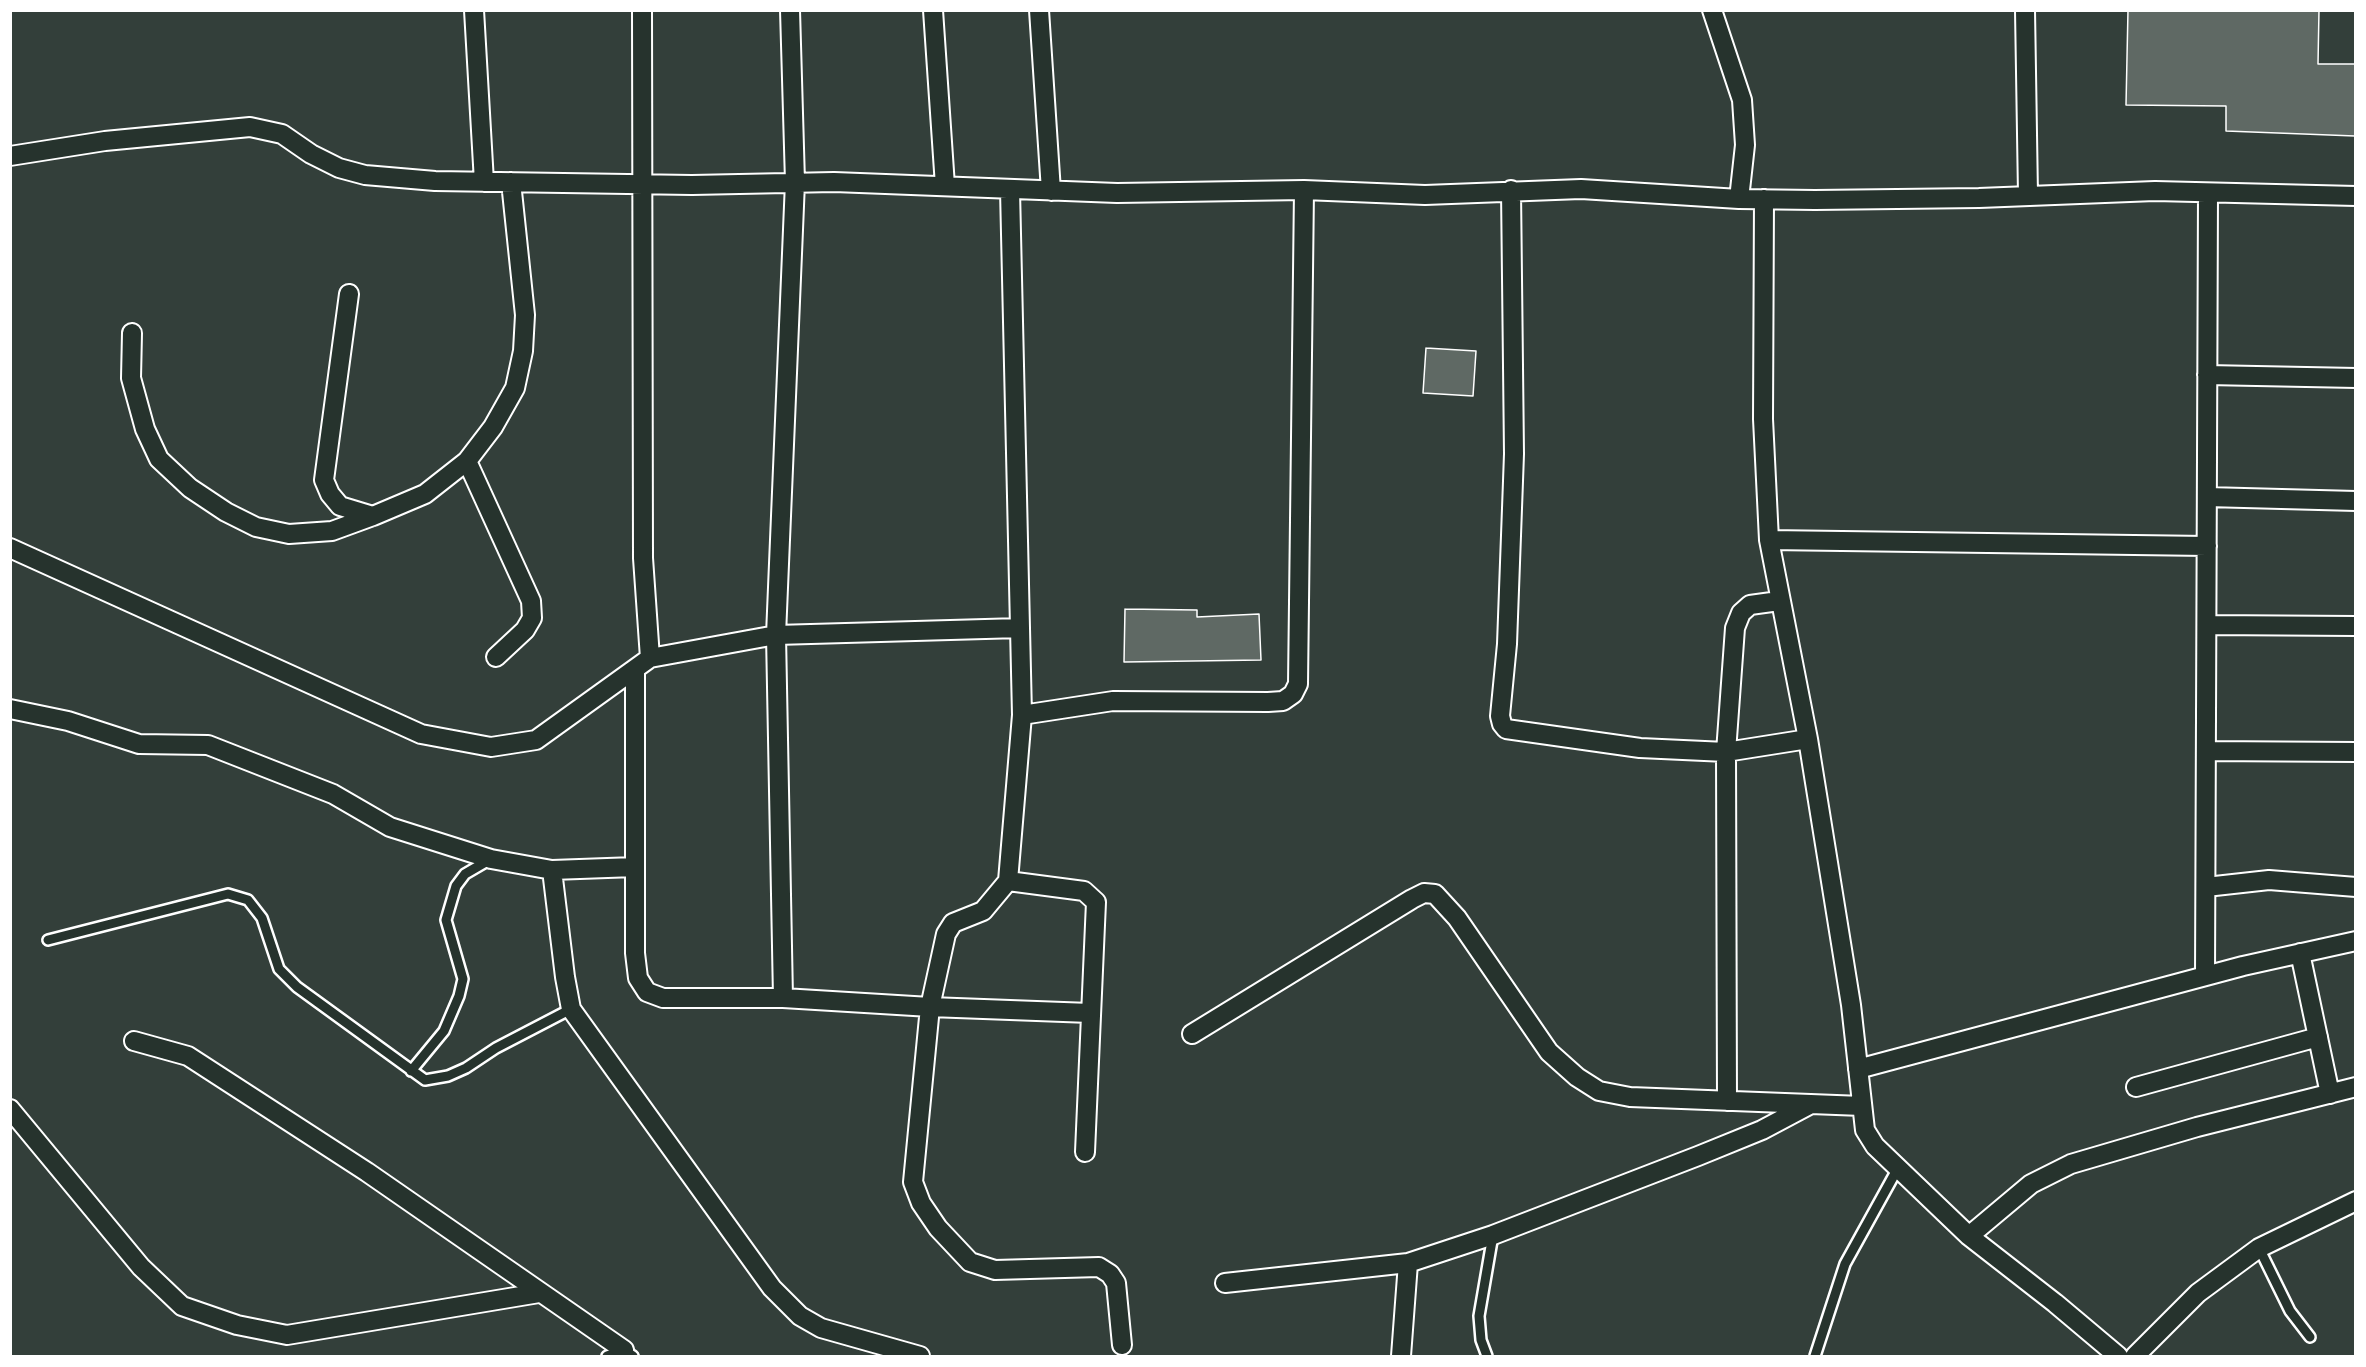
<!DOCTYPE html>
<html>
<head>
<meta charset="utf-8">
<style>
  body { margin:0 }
  #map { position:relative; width:2366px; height:1367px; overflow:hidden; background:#333f3a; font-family:Mali,sans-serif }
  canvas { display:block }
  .frame { position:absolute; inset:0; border:12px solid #fff; pointer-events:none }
</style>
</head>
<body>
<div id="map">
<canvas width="2366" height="1367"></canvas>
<div class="frame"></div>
</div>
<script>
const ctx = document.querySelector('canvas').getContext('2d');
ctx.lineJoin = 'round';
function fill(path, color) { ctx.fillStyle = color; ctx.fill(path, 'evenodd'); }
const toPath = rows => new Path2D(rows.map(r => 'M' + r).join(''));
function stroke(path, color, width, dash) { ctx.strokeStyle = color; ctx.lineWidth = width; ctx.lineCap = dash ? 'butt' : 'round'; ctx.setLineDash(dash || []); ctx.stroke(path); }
const building = toPath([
  [2128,10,2319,10,2318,64,2355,64,2355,136,2226,131,2226,106,2126,105,2128,10],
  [1426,348,1476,351,1473,396,1423,393,1426,348],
  [1125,609,1197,610,1197,617,1259,614,1261,660,1124,662,1125,609]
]);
fill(building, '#5f6964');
stroke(building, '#fff', 1.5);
const lane = toPath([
  [48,940,228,894,248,900,262,918,279,969,297,987,425,1080,448,1076,466,1068,496,1048,571,1009],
  [411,1071,444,1031,459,996,463,979,446,920,456,886,465,874,489,860],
  [2259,1248,2290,1311,2310,1337],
  [607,1356,624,1350,633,1356],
  [1487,1356,1481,1340,1479,1316,1493,1235],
  [1815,1356,1845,1264,1898,1168]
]);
const street = toPath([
  [474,10,484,182],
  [642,10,643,558,650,658],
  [933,10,945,186],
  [1039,10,1051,191],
  [1712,10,1742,100,1745,145,1739,199],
  [2025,10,2028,195],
  [10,156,105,141,250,127,282,134,311,154,339,168,365,175,435,181,692,185,834,182,1117,193,1304,190,1425,195,1581,189,1739,199,1815,200,1979,198,2155,191,2356,196],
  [1010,190,1022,715,1008,881,983,911,953,923,946,934,930,1007,913,1182,921,1203,938,1228,970,1262,995,1270,1099,1267,1110,1274,1116,1283,1122,1345],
  [1511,190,1514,454,1507,644,1500,716,1502,724,1506,729,1640,748,1726,752,1808,739],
  [1764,199,1763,419,1769,540,1808,739,1851,1005,1865,1130,1875,1146,1969,1236,2055,1303,2118,1356],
  [349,294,324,480,330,494,340,506,373,516],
  [132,333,131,378,145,429,159,459,190,488,226,512,256,527,289,534,332,531,373,516,425,494,467,461,493,427,515,388,523,351,525,315,511,182],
  [2207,375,2356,378],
  [467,461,531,601,532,618,525,630,496,657],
  [2207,497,2356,501],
  [1769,540,2207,546],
  [10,548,421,734,491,747,536,740,650,658,776,635,1020,628],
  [2207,625,2356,626],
  [635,669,635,953,638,978,647,992,663,998,783,998,930,1007,1090,1013],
  [10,709,68,721,139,744,208,745,333,794,390,827,491,859,552,870,635,867],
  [1022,715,1113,701,1268,702,1283,701,1293,694,1298,684,1304,190],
  [2206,751,2356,752],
  [552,870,565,977,571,1009,772,1288,800,1316,821,1328,920,1356],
  [1008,881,1084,891,1096,902,1085,1152],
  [2206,887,2269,880,2356,887],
  [2300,953,2330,1094],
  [2205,976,2208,194],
  [783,998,776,635,795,182,790,10],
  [1192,1034,1412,899,1424,893,1435,894,1457,918,1549,1052,1577,1077,1599,1091,1630,1097,1862,1106],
  [134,1041,188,1056,367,1172,624,1350],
  [1858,1069,2243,966,2356,941],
  [2136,1087,2318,1037],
  [1727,1101,1726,752,1735,628,1741,613,1750,605,1779,601],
  [10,1109,141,1267,182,1306,237,1325,287,1335,539,1293],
  [1969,1236,2031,1184,2071,1164,2197,1127,2356,1087],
  [1225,1283,1408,1263,1493,1235,1698,1156,1762,1130,1811,1104],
  [1401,1356,1408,1263],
  [2135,1356,2198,1293,2259,1248,2356,1201]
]);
stroke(lane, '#fff', 14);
stroke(street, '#fff', 22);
stroke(lane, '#26332d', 9);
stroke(street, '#26332d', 18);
</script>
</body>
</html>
